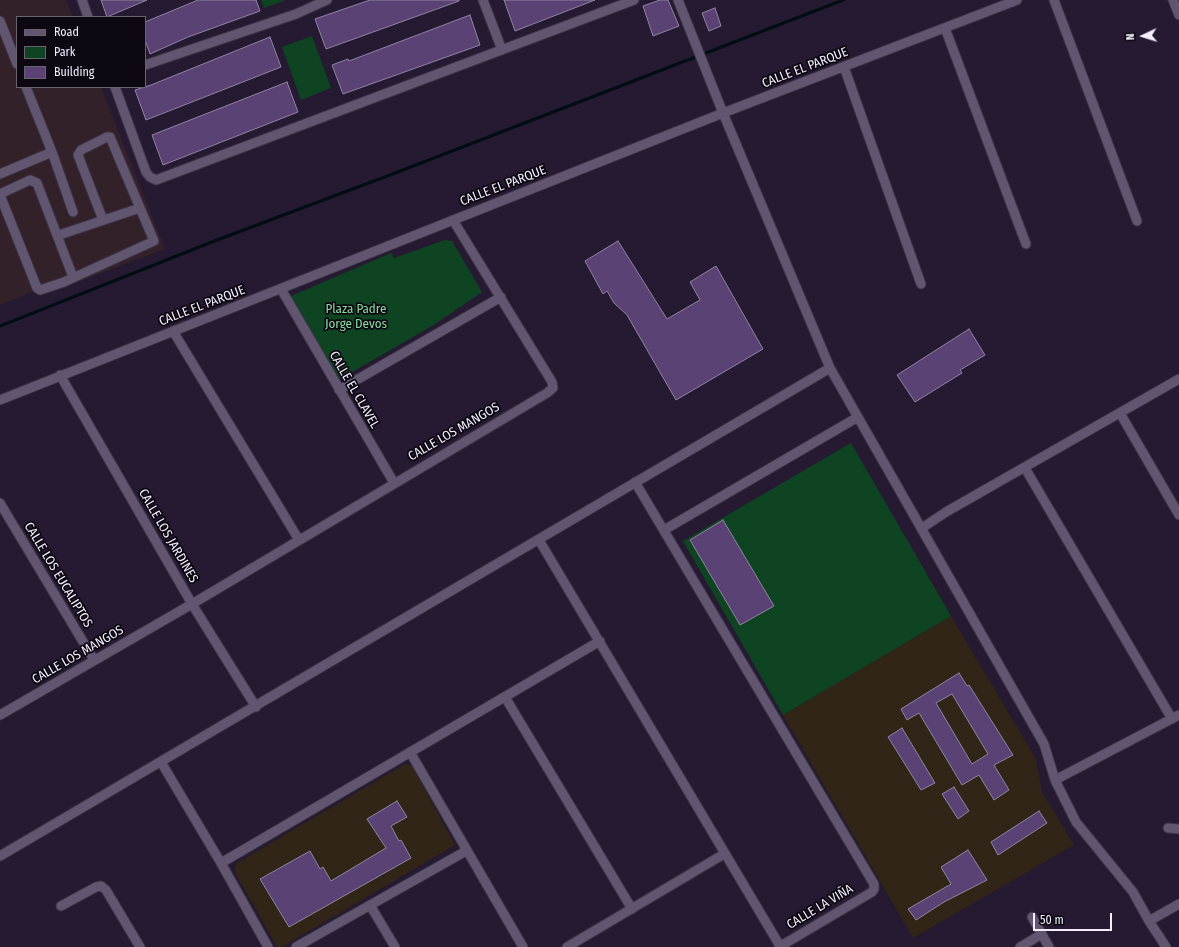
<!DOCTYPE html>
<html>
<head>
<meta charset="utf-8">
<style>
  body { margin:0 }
  #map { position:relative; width:1179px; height:947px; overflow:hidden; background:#251a31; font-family:"Fira Sans Condensed",sans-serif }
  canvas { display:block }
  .legend { position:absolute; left:16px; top:16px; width:130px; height:72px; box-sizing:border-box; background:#0c0711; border:1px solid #696370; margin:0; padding:5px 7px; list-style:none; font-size:12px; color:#f4eefe }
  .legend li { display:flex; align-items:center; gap:8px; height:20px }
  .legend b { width:20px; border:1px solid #696370 }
  .north { position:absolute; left:1123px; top:16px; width:40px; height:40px; -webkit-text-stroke:3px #0c0711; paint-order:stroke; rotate:266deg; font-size:11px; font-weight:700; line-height:16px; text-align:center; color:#f4eefe }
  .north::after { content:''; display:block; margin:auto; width:14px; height:18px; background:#f4eefe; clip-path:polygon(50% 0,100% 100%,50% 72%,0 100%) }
  .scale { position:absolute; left:1033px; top:913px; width:79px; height:18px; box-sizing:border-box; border:2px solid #f4eefe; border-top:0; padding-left:5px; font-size:12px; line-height:14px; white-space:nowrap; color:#f4eefe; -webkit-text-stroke:3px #0c0711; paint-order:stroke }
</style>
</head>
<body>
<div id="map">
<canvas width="1179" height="947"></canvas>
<ul class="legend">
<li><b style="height:5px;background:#615570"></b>Road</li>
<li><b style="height:11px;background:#0f4423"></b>Park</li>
<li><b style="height:11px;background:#5a4275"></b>Building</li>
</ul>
<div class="north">N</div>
<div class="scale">50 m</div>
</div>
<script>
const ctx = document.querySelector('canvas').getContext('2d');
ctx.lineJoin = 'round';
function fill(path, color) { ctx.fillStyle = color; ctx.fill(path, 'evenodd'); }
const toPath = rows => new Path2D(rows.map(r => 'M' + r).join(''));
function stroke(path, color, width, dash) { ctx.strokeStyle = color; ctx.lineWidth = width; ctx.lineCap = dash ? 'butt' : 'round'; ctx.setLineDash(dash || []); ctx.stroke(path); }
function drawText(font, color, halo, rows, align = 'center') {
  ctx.font = font + ' "Fira Sans Condensed",sans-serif'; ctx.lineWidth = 3.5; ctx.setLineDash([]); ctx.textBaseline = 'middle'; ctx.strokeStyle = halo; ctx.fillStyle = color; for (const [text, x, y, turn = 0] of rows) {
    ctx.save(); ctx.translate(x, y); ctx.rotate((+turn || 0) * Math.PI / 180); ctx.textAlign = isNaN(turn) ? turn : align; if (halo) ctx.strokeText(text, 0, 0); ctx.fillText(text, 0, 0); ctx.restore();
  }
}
fill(toPath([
  [0,0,66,0,73,17,17,17,17,87,101,87,165,249,43,295,32,292,0,305]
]), '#332129');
fill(toPath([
  [951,616,1036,759,1042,792,1074,845,913,938,783,715],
  [405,764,412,766,455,845,282,947,277,947,236,874,234,868,237,863]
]), '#302516');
fill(toPath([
  [261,0,286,0,264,8],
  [312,36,331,88,301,100,282,47],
  [445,240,452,241,482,292,432,326,340,379,291,300,291,296,391,253,394,258],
  [851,443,951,616,783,715,683,541]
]), '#0f4423');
stroke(toPath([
  [0,326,217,240,390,175,843,0]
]), '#000d14', 3);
const building = toPath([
  [101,0,147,0,107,17,101,0],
  [198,0,256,0,260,11,188,37,150,54,145,40,145,22,198,0],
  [370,0,459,0,459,1,326,49,315,19,370,0],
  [504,0,595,0,515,31,504,0],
  [660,0,668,0,679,26,653,36,643,6,660,0],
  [715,8,721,26,709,31,702,13,715,8],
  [470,15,480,45,343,94,332,65,348,59,349,61,470,15],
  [270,37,281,67,146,120,135,90,151,85,270,37],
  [287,82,298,112,163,165,152,135,287,82],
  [618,241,667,319,700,300,690,282,716,266,763,349,676,400,627,315,614,303,607,291,603,294,585,261,618,241],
  [969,329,985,355,960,370,962,373,915,402,897,375,969,329],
  [723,520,774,606,740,625,690,540,723,520],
  [959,673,967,686,969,685,1013,755,994,765,1009,790,994,800,979,775,962,785,919,713,907,720,901,709,959,673],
  [952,694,988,754,972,764,936,703,952,694],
  [902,728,935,783,921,790,888,737,902,728],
  [954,787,969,811,958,819,942,794,954,787],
  [397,801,407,817,391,826,399,841,401,840,411,858,289,927,260,879,310,851,320,869,323,867,331,881,386,848,367,819,397,801],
  [1039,811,1047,823,998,855,991,842,1039,811],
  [968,850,987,880,944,902,916,920,908,909,951,884,941,867,968,850]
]);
fill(building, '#5a4275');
stroke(building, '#9084a0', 1);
const minor = toPath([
  [82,0,88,17],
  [483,0,502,50],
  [678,0,723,113,830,368,1044,744,1055,780,1076,822,1133,892,1149,921,1166,947],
  [1054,0,1137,221],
  [1173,0,1179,15],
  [0,21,17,64],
  [945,28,1026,244],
  [145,65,296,14,327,0],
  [844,67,921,284],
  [115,87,146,172,150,177,156,180,634,0],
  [52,152,73,212],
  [0,174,52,152,26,87],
  [0,194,30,180,37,183,73,277],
  [0,195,37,288,40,290,64,282,154,241,110,137,107,137,81,150,78,155,103,220],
  [59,235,140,208],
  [281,289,394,483],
  [173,331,299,540],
  [60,375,192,604,256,707],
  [339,390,501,297],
  [0,400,723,113,1017,0],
  [1120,413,1179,515],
  [1025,468,1172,719],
  [635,482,874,884,874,889,872,892,779,947],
  [0,503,94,660],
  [922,528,946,512,1179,379],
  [664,530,858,417],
  [539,540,780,946],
  [505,697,632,909],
  [0,715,192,604,547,393,553,388,552,382,453,220],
  [410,752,523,947],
  [161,762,221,863,268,947],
  [1055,780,1179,715],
  [1168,828,1179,829],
  [0,856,830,368],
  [221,863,600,641],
  [370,905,395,947],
  [61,906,96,887,101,886,106,890,140,947],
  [1032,917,1049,947],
  [1149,921,1179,904],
  [296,947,466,851],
  [567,947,724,854],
  [1020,947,1042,934]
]);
stroke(minor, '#3c3446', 11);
stroke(minor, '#615570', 9);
drawText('13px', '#f4eefe', '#0c0711', [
  ["CALLE EL PARQUE",805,68,-21],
  ["CALLE EL PARQUE",503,186,-21],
  ["CALLE EL PARQUE",202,306,-21],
  ["CALLE EL CLAVEL",354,390,60],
  ["CALLE LOS MANGOS",454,432,-30],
  ["CALLE LOS JARDINES",168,536,60],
  ["CALLE LOS EUCALIPTOS",58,575,59],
  ["CALLE LOS MANGOS",78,655,-30],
  ["CALLE LA VIÑA",820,907,-31]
]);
drawText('13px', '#89dba0', '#0c0711', [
  ["Plaza Padre",356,309],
  ["Jorge Devos",356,324]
]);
</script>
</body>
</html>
